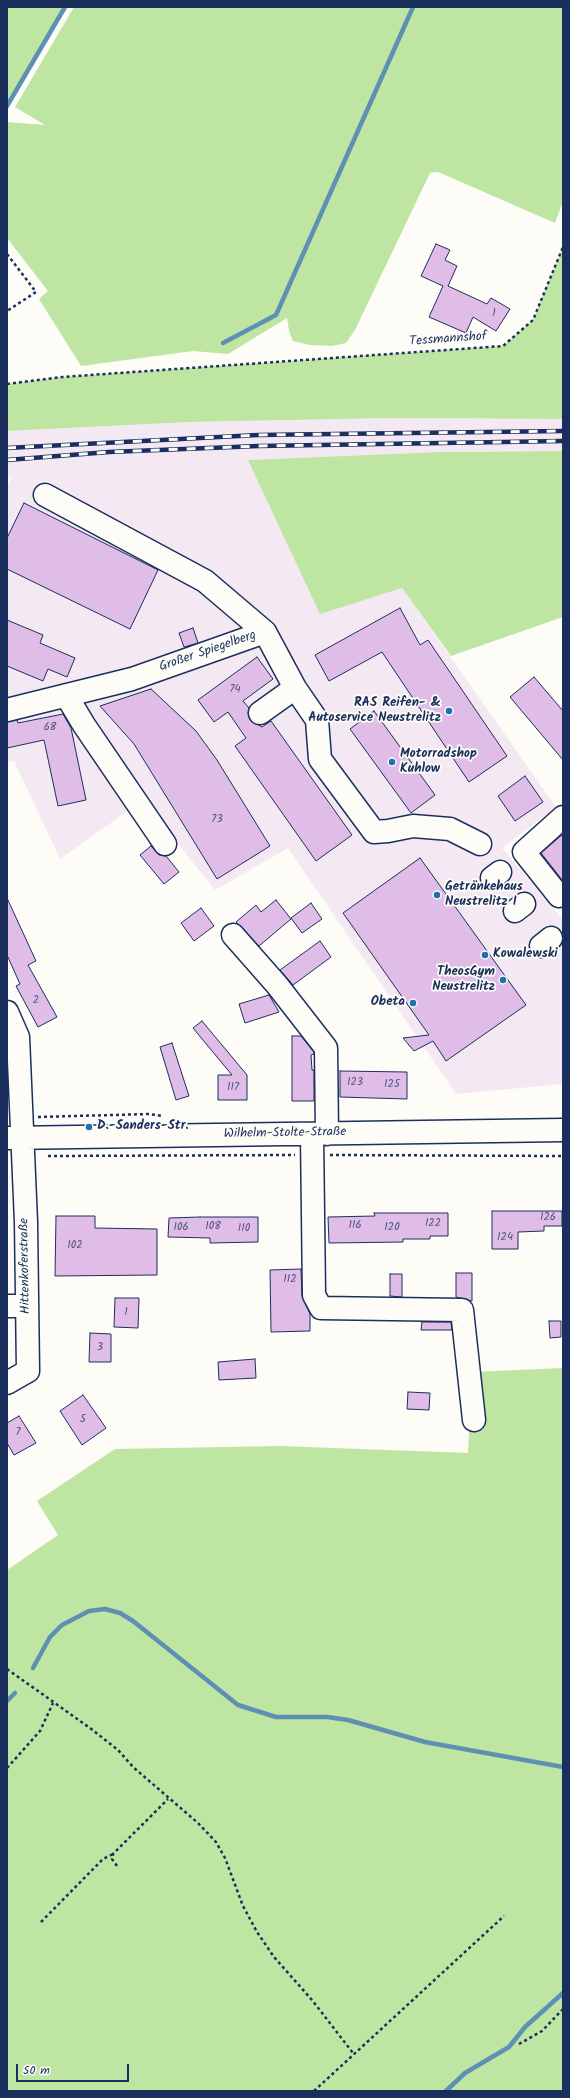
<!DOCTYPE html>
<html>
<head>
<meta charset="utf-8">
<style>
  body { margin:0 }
  #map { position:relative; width:570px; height:2098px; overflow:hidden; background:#fdfcf7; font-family:Kalam,sans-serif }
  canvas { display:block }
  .frame { position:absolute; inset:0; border:8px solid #1b2f5e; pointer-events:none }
  .scale { position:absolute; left:16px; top:2064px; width:113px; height:18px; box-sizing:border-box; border:2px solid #1b2f5e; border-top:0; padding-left:5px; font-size:12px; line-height:14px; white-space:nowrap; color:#1b2f5e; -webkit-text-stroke:3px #fdfcf7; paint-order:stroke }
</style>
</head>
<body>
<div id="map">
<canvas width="570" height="2098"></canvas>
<div class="frame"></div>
<div class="scale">50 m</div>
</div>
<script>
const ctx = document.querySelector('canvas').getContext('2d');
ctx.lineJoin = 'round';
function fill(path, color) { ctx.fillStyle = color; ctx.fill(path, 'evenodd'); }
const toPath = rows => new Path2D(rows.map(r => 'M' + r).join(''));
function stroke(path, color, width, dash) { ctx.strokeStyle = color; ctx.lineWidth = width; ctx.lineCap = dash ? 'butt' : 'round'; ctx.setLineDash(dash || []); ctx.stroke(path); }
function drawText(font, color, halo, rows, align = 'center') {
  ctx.font = font + ' Kalam,sans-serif'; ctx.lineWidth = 3.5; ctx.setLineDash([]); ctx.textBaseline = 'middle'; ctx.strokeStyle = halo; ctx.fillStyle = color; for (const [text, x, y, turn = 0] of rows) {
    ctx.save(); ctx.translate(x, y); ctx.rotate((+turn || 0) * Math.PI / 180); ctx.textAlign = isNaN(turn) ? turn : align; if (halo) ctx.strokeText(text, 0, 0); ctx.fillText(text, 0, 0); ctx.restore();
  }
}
fill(toPath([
  [393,418,563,419,563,451,439,452,248,460,402,588,556,807,502,848,563,920,563,1084,456,1094,288,848,215,890,143,800,60,859,14,761,7,762,7,486,12,477,7,477,7,431,190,422]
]), '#f4e9f2');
fill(toPath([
  [7,7,65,7,7,106],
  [74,7,563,7,563,201,555,223,438,172,430,173,355,330,346,343,332,346,310,345,293,341,289,331,287,318,228,354,193,351,81,366,39,299,48,291,7,238,7,122,45,125,15,107],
  [563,247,563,419,393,418,190,422,7,431,7,384,62,377,503,346,533,320],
  [563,451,563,617,451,656,402,588,320,614,248,460,439,452],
  [563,1368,563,2091,7,2091,7,1570,58,1535,37,1501,115,1449,281,1446,468,1453,472,1372]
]), '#bee6a2');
stroke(toPath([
  [7,106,65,7],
  [223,343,276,315,413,7],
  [33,1668,50,1637,62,1625,89,1611,105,1609,120,1613,133,1621,238,1705,276,1717,327,1717,348,1720,425,1742,563,1767],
  [7,1701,15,1693],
  [446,2091,465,2073,509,2047,525,2027,563,1993]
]), '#5e90b3', 4.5);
const building = toPath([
  [436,244,450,250,445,260,457,266,448,286,487,304,491,298,510,309,496,331,473,317,466,333,429,317,443,286,421,276,436,244],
  [24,503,158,570,130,629,7,569,7,538,24,503],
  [400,608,420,645,428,640,507,756,469,782,382,652,329,681,315,655,400,608],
  [7,620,43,635,40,643,75,658,67,677,48,669,43,681,7,666,7,620],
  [193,628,198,643,184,647,179,633,193,628],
  [257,657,273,679,243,701,249,708,248,714,250,720,262,727,271,721,352,835,316,861,235,746,246,738,228,712,214,722,198,700,257,657],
  [534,677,563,711,563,760,510,697,534,677],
  [151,689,196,731,217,760,270,846,217,879,134,744,100,706,151,689],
  [374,711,435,795,411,813,350,729,374,711],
  [63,714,71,728,86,800,58,806,44,740,7,748,7,722,17,720,18,723,63,714],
  [525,776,543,802,515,821,498,796,525,776],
  [563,834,563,881,541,853,563,834],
  [151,846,159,855,166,856,179,872,164,884,140,855,151,846],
  [420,858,526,1005,446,1061,433,1041,414,1051,403,1038,429,1035,343,913,420,858],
  [7,898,36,961,28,965,57,1017,38,1027,16,986,20,984,7,955,7,898],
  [276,900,291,919,259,946,236,922,256,905,261,912,276,900],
  [311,903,322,919,302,933,291,918,311,903],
  [201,908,214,926,194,941,181,923,201,908],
  [320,941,331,957,293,985,280,970,320,941],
  [269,995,279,1012,245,1023,239,1004,269,995],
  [202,1021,247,1075,247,1100,218,1100,218,1075,232,1075,193,1028,202,1021],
  [292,1036,301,1036,314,1052,314,1054,311,1055,312,1070,314,1070,314,1101,292,1101,292,1036],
  [172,1043,189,1096,176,1100,160,1047,172,1043],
  [340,1071,407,1072,407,1099,340,1097,340,1071],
  [492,1211,562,1211,562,1226,544,1226,544,1231,518,1232,518,1249,492,1249,492,1211],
  [374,1213,448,1213,448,1236,430,1236,430,1239,403,1239,403,1242,329,1243,328,1217,375,1216,374,1213],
  [56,1216,95,1216,95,1228,157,1229,157,1275,55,1276,56,1216],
  [200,1217,258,1217,258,1242,210,1243,210,1238,168,1237,169,1218,200,1217],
  [301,1269,302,1296,310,1314,310,1331,271,1332,270,1270,301,1269],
  [456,1273,472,1273,472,1301,456,1297,456,1273],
  [390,1274,402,1274,402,1297,390,1296,390,1274],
  [115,1298,139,1298,138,1328,114,1327,115,1298],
  [549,1321,561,1321,561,1337,550,1338,549,1321],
  [422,1322,451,1322,452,1330,421,1330,422,1322],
  [90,1333,111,1334,111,1362,89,1362,90,1333],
  [255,1359,256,1378,219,1380,218,1362,255,1359],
  [408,1392,430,1393,429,1410,407,1409,408,1392],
  [83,1395,106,1428,82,1445,60,1411,83,1395],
  [19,1416,36,1443,14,1455,7,1443,7,1423,19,1416]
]);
fill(building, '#e0bde7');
stroke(building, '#1b2f5e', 1);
const minor = toPath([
  [45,495,205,581,265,632,295,688,317,720,320,759,374,832,388,831,413,826,450,829,480,844],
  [66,695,84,725,165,844],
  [7,710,132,679,265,632],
  [260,713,295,688],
  [563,817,524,852,559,896,563,893],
  [492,878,500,872],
  [515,911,524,904],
  [233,935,277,985,326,1048,327,1134],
  [541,946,551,938],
  [7,1012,18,1037,26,1222,28,1371,7,1383],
  [312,1134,314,1295,321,1308,462,1310,474,1420],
  [7,1138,563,1130],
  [7,1306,27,1306]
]);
stroke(minor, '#1b2f5e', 25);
stroke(toPath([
  [7,254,36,292,7,311],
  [7,384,62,377,503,346,533,320,563,247],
  [38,1117,149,1114,163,1116],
  [330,1155,563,1156],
  [48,1156,295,1155],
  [7,1669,90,1728,118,1750,133,1767,198,1823,216,1842,225,1858,243,1906,257,1932,274,1957,312,2000,353,2053],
  [7,1768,40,1731,53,1703],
  [117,1866,112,1859,113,1854,168,1799],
  [41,1922,103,1859,113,1854],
  [519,2044,542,2031,563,2009],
  [314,2091,504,1916]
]), '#1b2f5e', 2.5, [3, 3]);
stroke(minor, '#fdfcf7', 22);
const rail = toPath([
  [7,448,258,435,563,431],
  [7,460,109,452,259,446,563,441]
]);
stroke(rail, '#1b2f5e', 4.5);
stroke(rail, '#fdfcf7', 3, [9]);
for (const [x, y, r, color] of [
  [449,711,4,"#1f6fb2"],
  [392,762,4,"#1f6fb2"],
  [437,895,4,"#1f6fb2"],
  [485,955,4,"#1f6fb2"],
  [503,980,4,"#1f6fb2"],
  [413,1003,4,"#1f6fb2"],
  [89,1127,4,"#1f6fb2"]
]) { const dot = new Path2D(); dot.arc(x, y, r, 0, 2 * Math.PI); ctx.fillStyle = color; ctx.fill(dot); stroke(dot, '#fdfcf7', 1.5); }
drawText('11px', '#4c5280', null, [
  ["1",494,314],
  ["74",235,690],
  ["68",50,728],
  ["73",217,820],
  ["2",36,1001],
  ["123",355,1083],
  ["125",392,1085],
  ["117",233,1088],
  ["126",548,1218],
  ["122",433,1224],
  ["116",355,1226],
  ["108",213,1227],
  ["106",181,1228],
  ["120",392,1228],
  ["110",244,1229],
  ["124",505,1238],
  ["102",75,1246],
  ["112",290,1280],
  ["1",126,1313],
  ["3",100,1348],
  ["5",83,1420],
  ["7",18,1433]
]);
drawText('13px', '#1b2f5e', '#fdfcf7', [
  ["Tessmannshof",448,340,-4],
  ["Großer Spiegelberg",208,652,-19],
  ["Wilhelm-Stolte-Straße",285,1134,-1],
  ["Hittenkoferstraße",26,1266,-91]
]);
drawText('bold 13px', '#1b2f5e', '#fdfcf7', [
  ["RAS Reifen- &",441,704,"right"],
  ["Autoservice Neustrelitz",441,719,"right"],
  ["Motorradshop",400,755],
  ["Kuhlow",400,770],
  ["Getränkehaus",445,888],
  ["Neustrelitz I",445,903],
  ["Kowalewski",493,955],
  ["TheosGym",495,973,"right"],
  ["Neustrelitz",495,988,"right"],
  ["Obeta",405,1003,"right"],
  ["D.-Sanders-Str.",97,1127]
], 'left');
</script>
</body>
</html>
